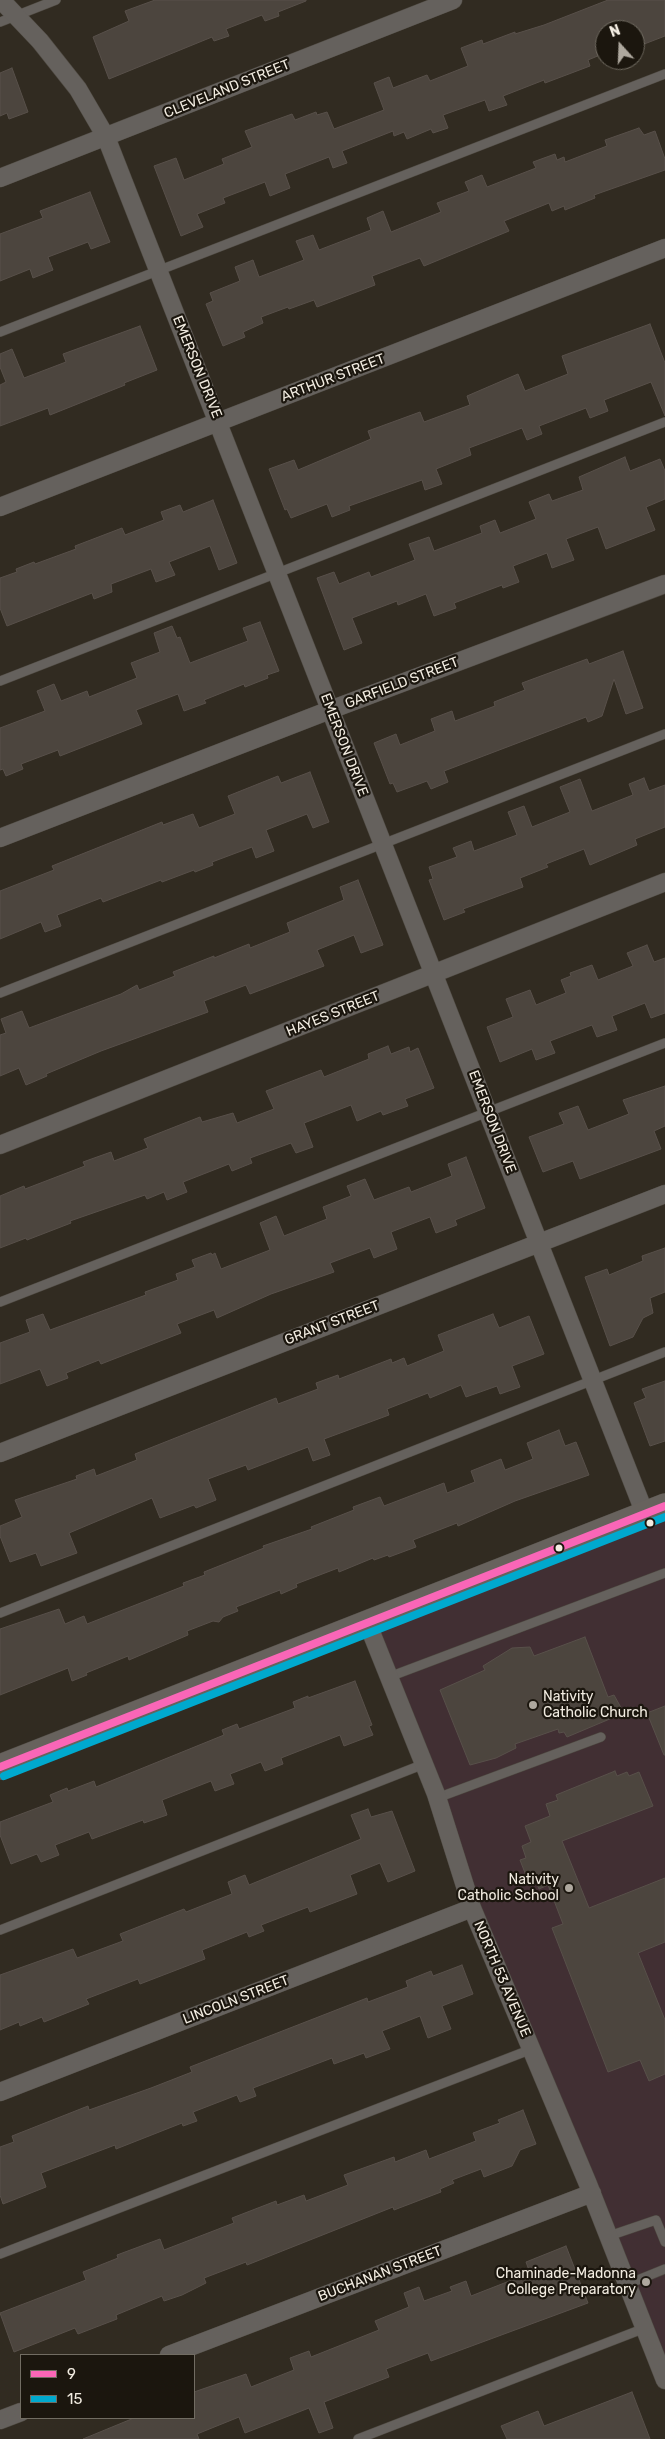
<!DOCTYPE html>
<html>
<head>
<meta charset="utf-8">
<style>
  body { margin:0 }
  #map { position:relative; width:665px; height:2439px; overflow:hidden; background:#312b21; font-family:Rubik,sans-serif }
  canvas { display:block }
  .legend { position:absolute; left:20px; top:2354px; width:175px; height:65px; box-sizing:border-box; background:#1b160e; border:1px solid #716c62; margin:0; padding:6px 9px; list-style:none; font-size:15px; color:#f2ece1 }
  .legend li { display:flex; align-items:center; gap:10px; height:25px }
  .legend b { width:25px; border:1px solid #716c62 }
  .north { position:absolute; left:595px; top:20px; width:50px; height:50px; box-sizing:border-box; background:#1b160e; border:1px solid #716c62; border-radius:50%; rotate:340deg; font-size:14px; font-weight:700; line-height:20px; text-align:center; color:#f2ece1 }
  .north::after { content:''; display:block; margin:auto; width:18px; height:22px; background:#aea89e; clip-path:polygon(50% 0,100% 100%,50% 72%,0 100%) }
</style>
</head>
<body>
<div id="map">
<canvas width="665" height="2439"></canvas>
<ul class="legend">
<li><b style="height:6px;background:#fa66b7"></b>9</li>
<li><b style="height:6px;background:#00a9ce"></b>15</li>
</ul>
<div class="north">N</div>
</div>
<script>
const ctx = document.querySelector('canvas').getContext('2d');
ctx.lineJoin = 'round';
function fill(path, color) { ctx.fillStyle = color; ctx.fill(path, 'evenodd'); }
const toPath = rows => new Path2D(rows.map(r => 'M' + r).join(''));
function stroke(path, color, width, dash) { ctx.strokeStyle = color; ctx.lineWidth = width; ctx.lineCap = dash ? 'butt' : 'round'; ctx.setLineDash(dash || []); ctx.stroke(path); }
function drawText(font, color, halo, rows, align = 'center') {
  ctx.font = font + ' Rubik,sans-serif'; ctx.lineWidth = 4.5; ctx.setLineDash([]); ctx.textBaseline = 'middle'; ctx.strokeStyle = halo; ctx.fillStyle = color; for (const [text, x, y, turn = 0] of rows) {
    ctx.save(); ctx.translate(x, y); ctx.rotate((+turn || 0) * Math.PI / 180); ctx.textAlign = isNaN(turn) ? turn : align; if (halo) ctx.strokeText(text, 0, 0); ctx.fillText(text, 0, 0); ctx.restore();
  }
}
fill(toPath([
  [665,1505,665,2381,367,1622]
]), '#412f33');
const building = toPath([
  [155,0,306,0,306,1,278,12,279,16,265,21,262,15,226,29,229,36,214,41,212,37,109,79,93,37,129,21,125,11,155,0],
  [608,0,665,0,665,36,639,46,635,30,605,30,605,49,598,52,600,55,588,60,590,66,545,83,544,80,503,96,507,105,489,111,485,100,443,115,448,128,433,133,431,129,407,139,404,132,394,136,393,131,342,151,347,163,333,168,329,157,285,174,290,188,270,196,265,182,223,198,225,203,197,214,203,227,181,236,154,166,176,158,184,180,224,164,222,159,252,147,245,131,292,114,295,120,316,112,317,115,327,112,334,129,384,110,374,83,389,77,393,88,427,75,430,81,468,66,461,48,482,40,483,44,515,32,515,34,544,25,608,0],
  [12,68,28,112,9,119,7,113,0,116,0,73,12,68],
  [639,128,644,135,655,131,665,159,665,170,594,195,595,198,565,210,564,206,552,211,549,203,504,221,509,231,424,266,420,258,372,276,375,285,317,307,314,300,289,309,288,307,261,317,263,323,243,332,245,337,223,346,206,304,213,301,210,293,240,281,235,267,253,260,259,277,304,260,296,241,313,235,319,250,371,230,367,218,383,211,391,232,441,212,437,203,469,191,465,182,482,175,487,187,536,168,533,162,555,154,557,160,564,157,565,162,607,146,605,140,639,128],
  [90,192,110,242,91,249,88,242,48,257,53,270,33,278,30,269,0,281,0,234,43,218,40,211,90,192],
  [650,324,665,363,665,416,651,382,604,400,608,411,590,418,586,408,539,426,542,434,527,440,522,428,469,448,471,455,436,469,442,484,425,490,422,480,349,506,350,510,332,517,327,504,291,518,287,509,285,510,269,469,294,460,298,470,371,439,368,431,420,412,424,422,470,405,467,396,518,374,525,391,568,374,562,356,650,324],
  [140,326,157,370,124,383,125,385,50,415,48,408,0,426,0,385,6,382,0,367,0,354,12,349,24,378,66,362,63,354,140,326],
  [625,457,630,471,660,459,665,471,665,499,646,507,655,530,606,549,598,527,566,539,574,560,552,568,547,553,513,566,519,582,503,588,502,585,454,603,456,608,434,616,426,594,398,605,397,601,352,618,362,643,344,650,317,578,334,572,339,584,369,572,371,577,415,560,409,544,429,537,434,551,482,533,480,526,495,520,500,533,536,519,529,502,549,494,552,501,583,490,579,477,625,457],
  [213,500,237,563,219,570,210,546,169,562,175,575,156,582,151,569,111,584,112,592,94,599,92,593,7,626,0,608,0,578,17,572,16,569,34,562,35,564,76,549,75,546,122,528,125,535,164,520,161,512,180,505,183,512,213,500],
  [260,622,279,671,267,675,268,678,245,687,244,684,204,700,206,703,184,711,178,694,136,710,142,724,60,756,58,750,21,764,23,769,6,776,3,769,0,770,0,728,45,711,37,691,54,684,61,701,87,691,89,697,137,678,131,663,160,652,154,633,172,626,177,638,180,637,190,663,248,641,243,628,260,622],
  [623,651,643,708,626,714,614,679,602,716,588,722,586,717,444,771,448,782,431,789,427,781,397,792,393,783,390,784,374,743,396,734,400,745,435,731,431,719,452,711,455,721,495,706,494,702,525,690,522,683,587,659,589,664,623,651],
  [310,772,329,822,313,828,307,814,266,830,274,851,256,858,252,847,212,862,213,865,195,872,194,870,162,882,161,880,103,902,101,898,57,915,61,926,45,932,41,922,0,939,0,891,54,870,52,866,162,822,163,825,193,814,199,828,235,814,228,796,278,776,281,783,310,772],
  [644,778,649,791,665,785,665,827,635,839,637,845,590,865,584,849,546,864,548,867,520,878,523,887,463,909,465,912,444,920,429,880,433,879,429,867,457,857,453,848,471,841,474,851,517,835,508,812,524,806,532,827,570,812,560,787,580,779,592,811,633,795,629,784,644,778],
  [358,880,383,945,361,953,354,935,317,950,324,966,250,994,246,985,204,1001,208,1012,101,1051,46,1074,47,1076,26,1085,19,1068,0,1076,0,1035,6,1033,1,1019,22,1011,29,1028,121,994,137,985,139,990,175,976,173,972,214,956,214,958,249,944,250,948,290,932,287,923,344,900,340,887,358,880],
  [647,945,654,962,665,958,665,1013,651,1018,645,1003,612,1016,617,1030,597,1037,592,1025,550,1041,555,1053,536,1060,532,1049,500,1062,487,1027,513,1017,506,999,530,990,536,1005,566,993,561,980,571,976,570,973,592,965,598,980,633,966,627,953,647,945],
  [388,1046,391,1054,409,1047,410,1052,418,1048,434,1088,405,1099,408,1106,383,1115,381,1111,357,1121,351,1105,304,1123,313,1147,296,1153,291,1143,250,1158,252,1163,232,1171,229,1164,183,1182,187,1192,167,1200,164,1192,147,1199,145,1195,70,1221,71,1223,27,1240,26,1238,0,1248,0,1196,24,1186,25,1189,85,1166,83,1162,111,1152,114,1161,148,1148,144,1139,200,1117,202,1122,233,1113,237,1123,274,1109,266,1091,321,1070,324,1077,369,1059,368,1054,388,1046],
  [665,1086,665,1126,654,1131,661,1149,580,1179,573,1161,543,1172,529,1137,564,1124,559,1113,578,1106,588,1130,629,1114,623,1100,665,1086],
  [466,1157,485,1208,455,1220,457,1225,436,1233,430,1217,391,1232,397,1249,374,1258,370,1248,330,1263,334,1272,271,1294,217,1318,214,1310,177,1324,181,1333,101,1364,99,1360,66,1373,68,1378,47,1386,40,1369,0,1384,0,1343,30,1332,26,1320,43,1314,50,1330,146,1295,145,1292,178,1280,176,1274,195,1267,192,1260,211,1253,212,1255,215,1253,221,1269,270,1250,260,1223,276,1216,284,1236,327,1219,323,1207,351,1196,347,1186,365,1179,374,1200,409,1187,411,1192,452,1176,448,1164,466,1157],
  [665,1248,665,1292,650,1298,653,1313,643,1318,633,1337,610,1346,585,1277,607,1269,609,1275,643,1261,642,1256,665,1248],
  [493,1314,499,1328,529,1316,544,1354,512,1366,520,1387,500,1394,497,1386,466,1397,461,1385,430,1398,428,1393,387,1409,389,1415,324,1439,330,1455,313,1461,308,1447,248,1470,246,1465,208,1479,216,1500,196,1508,194,1505,160,1518,152,1498,69,1533,77,1553,41,1566,36,1553,10,1562,0,1536,0,1526,22,1517,15,1500,77,1479,76,1476,94,1469,96,1476,137,1460,135,1454,276,1398,278,1404,318,1389,316,1383,338,1375,339,1379,391,1359,392,1363,404,1358,407,1366,444,1351,438,1335,493,1314],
  [665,1381,665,1441,650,1446,634,1403,646,1398,642,1389,665,1381],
  [559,1430,565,1446,576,1442,589,1475,515,1501,458,1526,457,1523,413,1540,416,1547,389,1557,388,1555,374,1560,373,1558,339,1572,338,1568,296,1584,297,1587,281,1594,280,1590,236,1607,238,1611,223,1617,219,1622,213,1621,187,1631,188,1635,129,1660,128,1656,86,1673,87,1675,72,1681,68,1668,0,1695,0,1629,59,1609,65,1624,84,1616,87,1624,184,1586,183,1583,205,1575,204,1572,264,1548,263,1546,312,1529,311,1527,354,1510,353,1507,380,1497,384,1506,444,1483,447,1493,475,1482,471,1471,501,1459,505,1470,533,1459,527,1443,559,1430],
  [585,1637,608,1697,614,1695,624,1713,567,1737,564,1732,559,1733,558,1729,515,1744,516,1748,496,1758,470,1765,440,1690,485,1670,483,1666,512,1648,530,1647,534,1656,585,1637],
  [355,1681,372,1725,369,1726,373,1735,344,1746,340,1735,281,1758,283,1764,265,1771,261,1762,230,1774,234,1784,215,1791,211,1781,162,1800,167,1815,144,1823,143,1820,92,1839,89,1832,55,1845,59,1855,41,1862,37,1854,11,1864,0,1835,0,1822,53,1802,50,1795,67,1788,68,1791,94,1781,96,1787,224,1735,222,1730,237,1724,239,1729,295,1708,293,1702,308,1696,308,1698,355,1681],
  [665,1706,665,1755,664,1755,647,1713,665,1706],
  [615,1771,617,1776,627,1772,629,1776,639,1772,653,1806,562,1841,589,1908,665,1878,665,1942,638,1953,665,2020,665,2074,649,2081,640,2060,608,2072,552,1928,563,1924,548,1885,539,1889,534,1876,527,1878,520,1860,526,1858,522,1846,531,1842,525,1826,550,1816,546,1804,558,1800,556,1795,615,1771],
  [368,1809,371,1817,392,1811,415,1871,388,1882,380,1863,350,1875,357,1894,310,1912,308,1907,261,1925,264,1931,249,1937,247,1932,202,1950,205,1959,140,1984,138,1979,86,1999,89,2004,44,2022,42,2017,20,2026,19,2022,0,2030,0,1975,73,1949,77,1958,123,1941,120,1934,184,1909,186,1912,232,1894,228,1882,245,1875,249,1885,361,1839,351,1815,368,1809],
  [462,1965,473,1994,442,2006,451,2029,428,2038,420,2016,382,2031,390,2049,366,2058,364,2053,334,2064,332,2058,253,2088,256,2096,240,2102,237,2095,193,2112,197,2121,183,2126,182,2123,116,2149,115,2145,41,2173,46,2187,3,2204,0,2195,0,2147,14,2142,12,2136,88,2106,89,2110,151,2088,192,2072,190,2067,367,1998,368,2002,408,1987,406,1981,431,1971,433,1976,462,1965],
  [523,2110,536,2144,520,2150,512,2166,484,2177,481,2169,452,2180,454,2183,440,2189,441,2192,394,2210,393,2207,247,2265,246,2262,204,2278,206,2283,182,2295,164,2301,162,2296,116,2315,117,2319,78,2334,75,2328,14,2352,0,2313,86,2280,83,2272,118,2258,117,2255,160,2239,164,2250,234,2223,232,2218,276,2201,277,2205,304,2195,306,2201,348,2185,344,2175,394,2157,395,2162,426,2150,429,2159,476,2141,473,2133,500,2123,498,2120,523,2110],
  [566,2246,588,2303,431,2361,428,2353,386,2369,389,2377,324,2402,333,2428,319,2433,309,2408,245,2433,239,2417,197,2434,199,2439,83,2439,134,2418,194,2418,194,2392,246,2374,251,2387,294,2370,290,2358,309,2351,311,2357,379,2330,375,2321,409,2307,404,2293,419,2287,424,2301,452,2291,450,2287,466,2281,471,2296,530,2273,526,2262,566,2246],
  [632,2392,650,2439,507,2439,501,2426,538,2411,544,2426,632,2392]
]);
fill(building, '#4c453e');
stroke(building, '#58504a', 1);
const lane = toPath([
  [0,22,56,0],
  [0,332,665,74],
  [0,681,665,422],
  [0,993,665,734],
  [0,1302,665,1043],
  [0,1613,665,1352],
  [389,1677,665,1573],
  [437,1798,601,1737],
  [0,1930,424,1764],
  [609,2236,656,2220,665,2242],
  [0,2254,532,2049],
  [628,2284,665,2269],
  [358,2439,645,2328]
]);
const street = toPath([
  [1,0,40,41,78,89,106,137,645,1514],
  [0,178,453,0],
  [0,507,665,248],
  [0,838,330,710,665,584],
  [0,1145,665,882],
  [0,1453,665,1194],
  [367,1622,436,1794,472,1908,588,2184,665,2380],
  [0,2092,472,1908],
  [169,2355,592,2193],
  [0,2420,21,2412]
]);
const secondary = toPath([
  [0,1767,665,1506]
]);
stroke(lane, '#4e4941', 10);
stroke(street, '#4e4941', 19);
stroke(secondary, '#4e4941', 26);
stroke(lane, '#65615d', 9);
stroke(street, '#65615d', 18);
stroke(secondary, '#67625d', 25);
stroke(toPath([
  [0,1767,665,1506]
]), '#fa66b7', 8);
stroke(toPath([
  [4,1776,665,1517]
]), '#00a9ce', 8);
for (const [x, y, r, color] of [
  [650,1523,4.5,"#f2ece1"],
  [559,1548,4.5,"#f2ece1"],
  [533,1705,5,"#aea89e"],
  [569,1888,5,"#aea89e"],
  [646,2282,5,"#aea89e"]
]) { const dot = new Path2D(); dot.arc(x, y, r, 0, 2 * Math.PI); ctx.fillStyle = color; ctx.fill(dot); stroke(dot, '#1b160e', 2); }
drawText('14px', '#f2ece1', '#1b160e', [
  ["CLEVELAND STREET",227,89,-22],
  ["EMERSON DRIVE",197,367,68],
  ["ARTHUR STREET",333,378,-21],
  ["GARFIELD STREET",402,683,-21],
  ["EMERSON DRIVE",344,745,69],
  ["HAYES STREET",333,1014,-22],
  ["EMERSON DRIVE",492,1122,69],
  ["GRANT STREET",332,1323,-21],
  ["NORTH 53 AVENUE",502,1979,67],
  ["LINCOLN STREET",236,2000,-21],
  ["BUCHANAN STREET",380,2274,-21]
]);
drawText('14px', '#f2ece1', '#1b160e', [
  ["Nativity",543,1697,"left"],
  ["Catholic Church",543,1713,"left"],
  ["Nativity",559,1880],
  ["Catholic School",559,1896],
  ["Chaminade-Madonna",636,2274],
  ["College Preparatory",636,2290]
], 'right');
</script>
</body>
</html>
